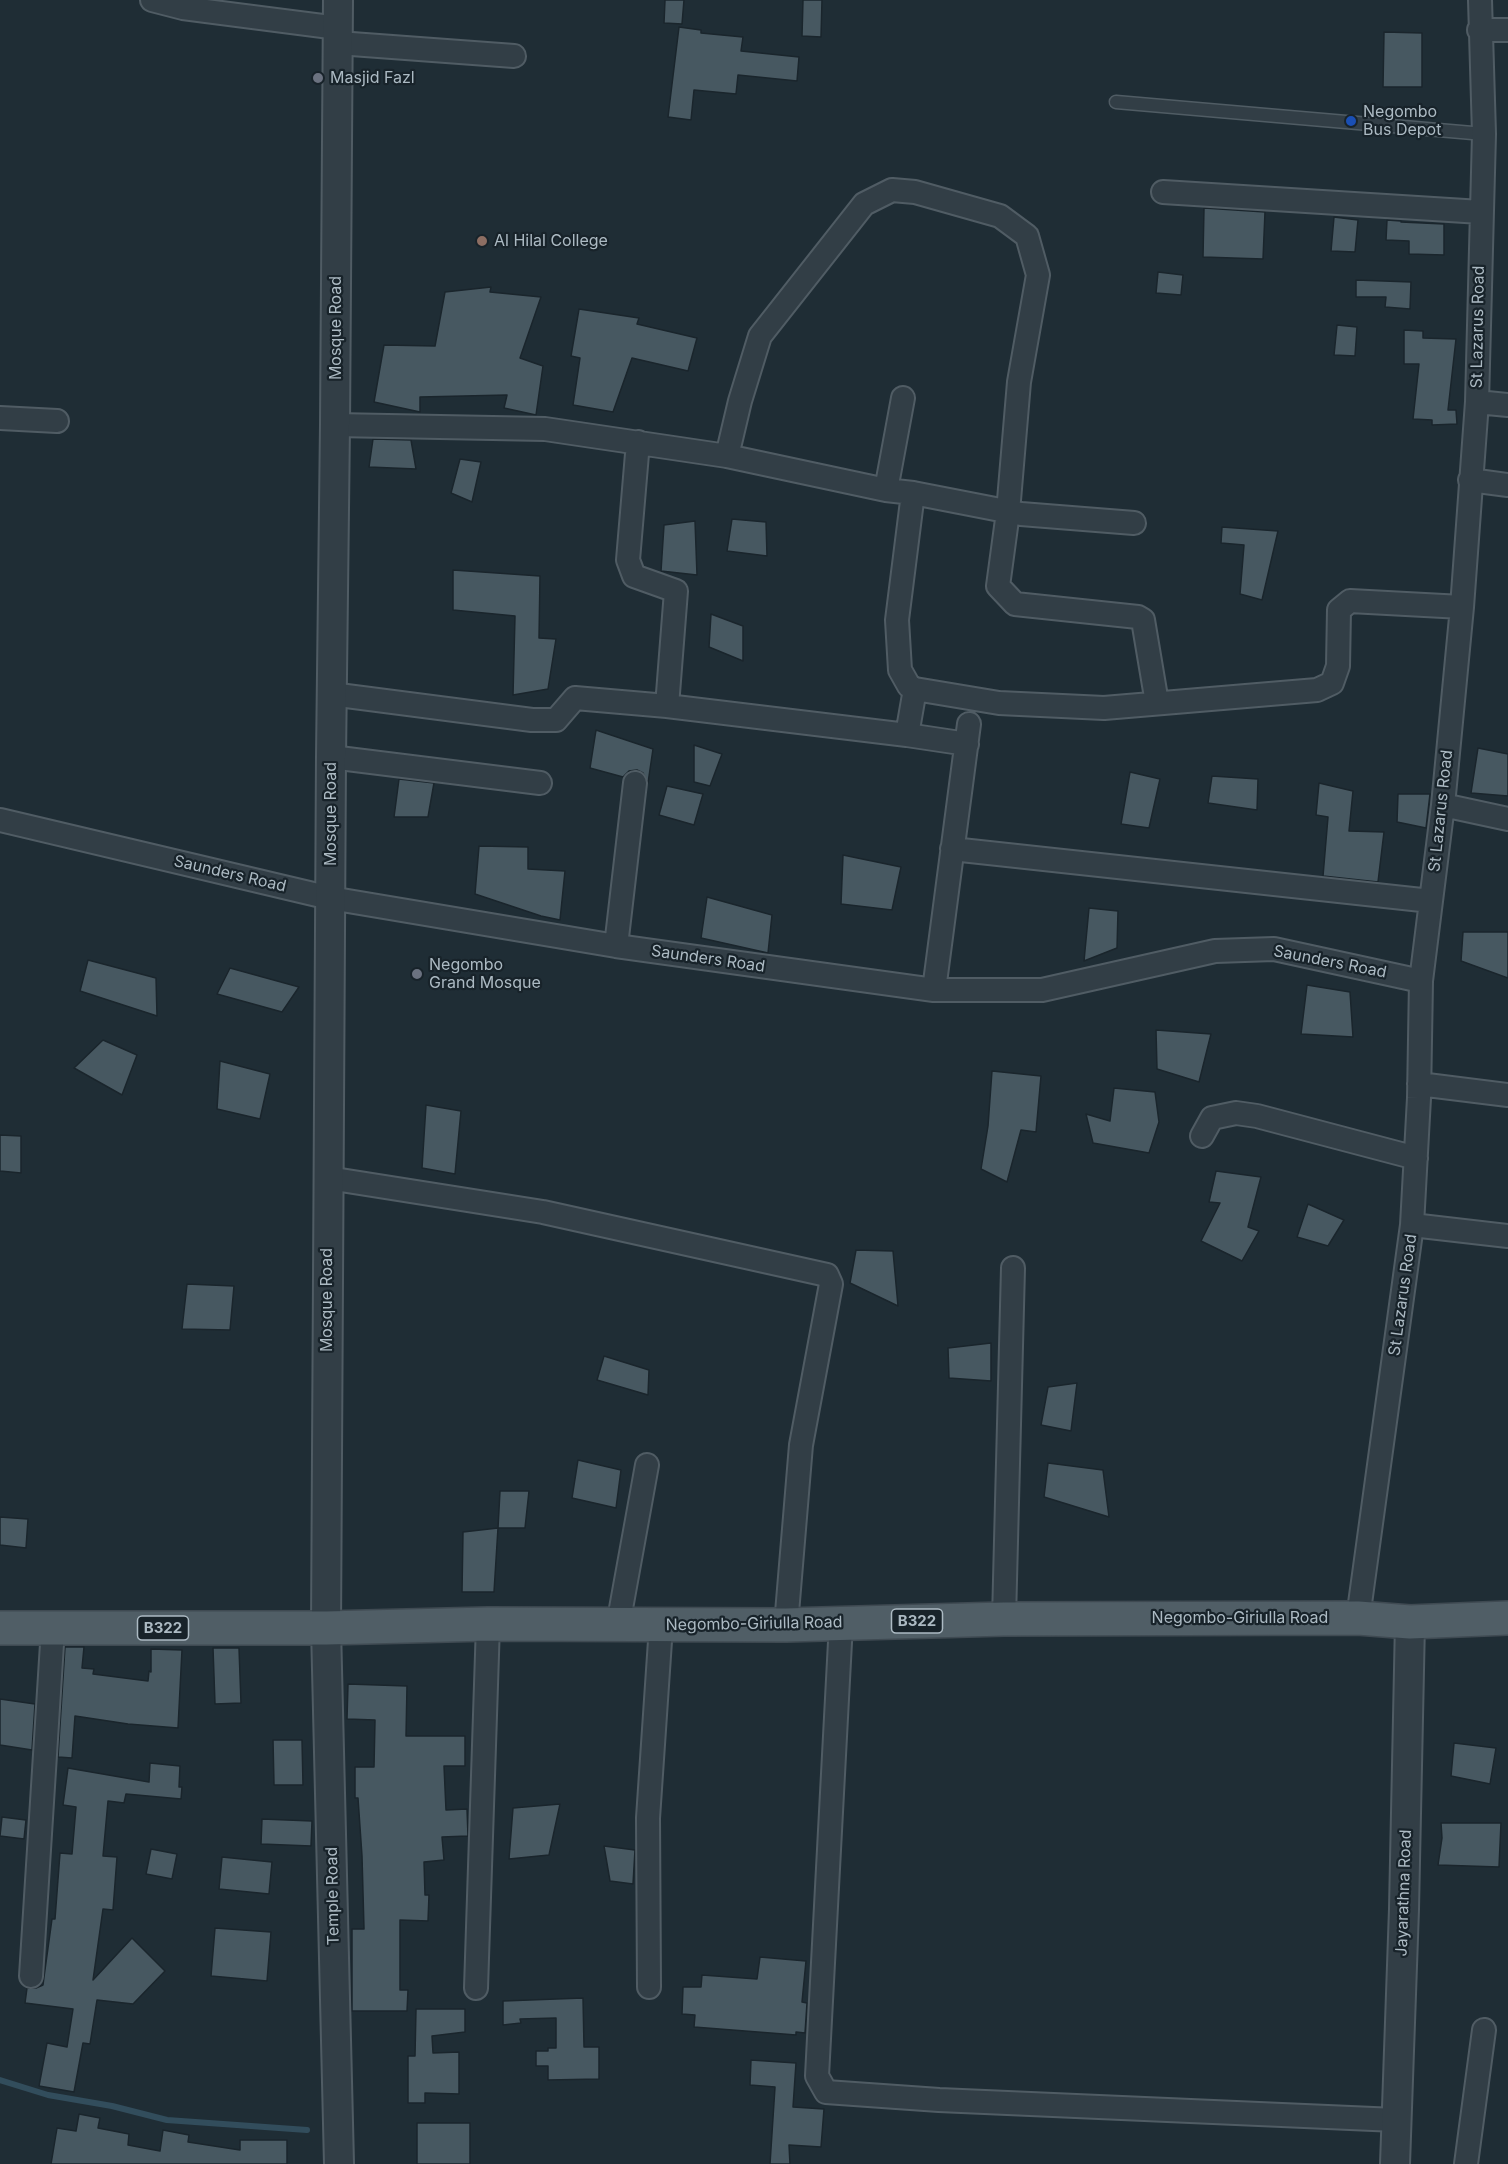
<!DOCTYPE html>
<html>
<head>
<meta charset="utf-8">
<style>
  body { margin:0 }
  canvas { display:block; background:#1f2d35 }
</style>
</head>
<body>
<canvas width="1508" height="2164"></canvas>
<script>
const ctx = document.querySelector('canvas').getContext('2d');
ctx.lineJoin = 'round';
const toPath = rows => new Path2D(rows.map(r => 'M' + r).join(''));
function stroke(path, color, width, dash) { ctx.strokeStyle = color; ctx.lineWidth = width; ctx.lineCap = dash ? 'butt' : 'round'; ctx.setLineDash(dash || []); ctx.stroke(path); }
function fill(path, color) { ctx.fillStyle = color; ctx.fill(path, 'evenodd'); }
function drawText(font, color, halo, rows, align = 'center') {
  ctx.font = font + ' Inter,sans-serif'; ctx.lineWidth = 4.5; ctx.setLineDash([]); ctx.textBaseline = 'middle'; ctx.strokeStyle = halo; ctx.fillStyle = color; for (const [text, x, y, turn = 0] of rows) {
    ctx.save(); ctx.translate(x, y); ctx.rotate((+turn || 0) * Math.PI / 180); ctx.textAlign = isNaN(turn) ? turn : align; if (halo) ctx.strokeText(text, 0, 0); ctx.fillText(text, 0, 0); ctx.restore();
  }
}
stroke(toPath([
  [0,2080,48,2095,112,2106,167,2120,307,2130]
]), '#324d5c', 6);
const building = toPath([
  [665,0,684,0,682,24,664,23,665,0],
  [803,0,822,0,821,37,802,36,803,0],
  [679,27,701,30,701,33,743,37,741,51,799,57,797,81,738,75,736,94,694,90,691,120,668,117,679,27],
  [1384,32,1422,33,1422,87,1383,87,1384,32],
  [1204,208,1265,212,1263,259,1203,257,1204,208],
  [1334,217,1358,220,1355,252,1331,251,1334,217],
  [1387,220,1401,221,1401,222,1444,224,1444,255,1409,254,1409,241,1386,240,1387,220],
  [1158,272,1183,275,1181,295,1156,293,1158,272],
  [1356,280,1411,282,1410,309,1385,307,1386,297,1356,297,1356,280],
  [491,287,490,292,541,297,520,358,543,366,536,415,504,408,507,395,420,397,420,412,374,402,384,345,435,346,445,292,491,287],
  [579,309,639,318,637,324,697,338,688,371,632,358,613,412,573,405,580,358,571,356,579,309],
  [1337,325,1357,327,1355,356,1334,355,1337,325],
  [1404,330,1423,331,1423,338,1456,339,1448,410,1456,410,1457,424,1432,425,1432,420,1413,419,1419,364,1404,364,1404,330],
  [373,439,411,440,416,469,369,467,373,439],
  [460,459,481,462,472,502,451,493,460,459],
  [732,519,766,522,767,556,727,551,732,519],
  [695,521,697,575,661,571,664,525,695,521],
  [1222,527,1278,531,1262,600,1240,594,1244,545,1221,543,1222,527],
  [453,570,540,576,539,638,556,639,548,689,513,695,515,616,453,610,453,570],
  [711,614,743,626,743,661,709,647,711,614],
  [596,730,653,749,648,783,643,773,637,770,629,771,623,777,590,768,596,730],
  [694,745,722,754,710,786,694,782,694,745],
  [1478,748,1508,754,1508,796,1471,793,1478,748],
  [1130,772,1160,779,1149,828,1121,824,1130,772],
  [1212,776,1258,779,1257,810,1208,803,1212,776],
  [399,779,434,783,428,817,394,817,399,779],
  [1319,783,1353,791,1349,831,1384,832,1378,882,1323,876,1328,817,1316,815,1319,783],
  [667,786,703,794,694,825,659,815,667,786],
  [1398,794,1430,794,1426,828,1397,822,1398,794],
  [479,846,528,847,528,869,565,871,560,920,541,916,475,894,479,846],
  [843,855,901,867,892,910,841,904,843,855],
  [707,897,772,915,768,953,701,938,707,897],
  [1089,908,1118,911,1117,948,1084,961,1089,908],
  [1463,932,1508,932,1508,978,1461,961,1463,932],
  [88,960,156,978,157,1016,80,991,88,960],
  [230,968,299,987,282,1012,217,994,230,968],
  [1307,985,1350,992,1353,1037,1301,1034,1307,985],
  [1156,1030,1211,1034,1199,1082,1157,1069,1156,1030],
  [103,1040,137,1055,122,1095,74,1068,103,1040],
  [220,1061,270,1074,260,1119,217,1109,220,1061],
  [992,1071,1041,1076,1036,1132,1021,1130,1007,1182,981,1169,988,1126,992,1071],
  [1114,1088,1155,1092,1159,1122,1149,1153,1093,1143,1086,1114,1110,1121,1114,1088],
  [426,1105,461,1111,455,1174,422,1168,426,1105],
  [0,1135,21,1136,21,1173,0,1171,0,1135],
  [1216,1171,1261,1177,1248,1227,1259,1231,1242,1261,1201,1241,1220,1203,1209,1202,1216,1171],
  [1308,1204,1344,1220,1328,1246,1297,1237,1308,1204],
  [856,1250,893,1251,898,1306,850,1283,856,1250],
  [187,1284,234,1286,230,1330,182,1329,187,1284],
  [991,1343,991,1381,949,1378,948,1348,991,1343],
  [604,1356,649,1370,648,1395,597,1380,604,1356],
  [1077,1383,1071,1431,1041,1425,1048,1387,1077,1383],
  [578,1460,621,1470,616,1508,572,1498,578,1460],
  [1048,1463,1103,1470,1109,1517,1044,1497,1048,1463],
  [500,1491,529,1491,525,1528,498,1528,500,1491],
  [0,1517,28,1519,26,1548,0,1545,0,1517],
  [498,1528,494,1592,462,1592,463,1532,498,1528],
  [65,1647,84,1647,82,1668,94,1669,93,1674,148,1681,149,1671,151,1672,151,1649,182,1650,178,1728,128,1724,75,1716,72,1758,58,1757,65,1647],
  [213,1648,239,1648,241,1703,215,1704,213,1648],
  [348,1684,407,1686,406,1736,465,1736,465,1766,444,1766,446,1810,467,1809,468,1836,442,1837,444,1860,424,1862,425,1895,429,1895,428,1921,400,1920,400,1990,408,1990,407,2011,352,2011,352,1929,364,1929,362,1856,358,1798,355,1798,355,1767,374,1767,375,1720,347,1719,348,1684],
  [0,1699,35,1704,32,1750,0,1745,0,1699],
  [273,1740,302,1740,303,1785,274,1785,273,1740],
  [1454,1743,1496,1748,1490,1784,1451,1776,1454,1743],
  [150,1763,180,1766,179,1787,182,1787,181,1799,126,1794,124,1803,108,1801,103,1856,117,1857,113,1910,103,1909,93,1980,132,1938,165,1971,133,2004,97,2000,90,2044,83,2043,74,2092,39,2086,47,2043,67,2047,73,2009,25,2003,27,1988,36,1988,43,1985,44,1977,52,1919,55,1919,60,1853,72,1854,76,1807,63,1805,68,1768,149,1782,150,1763],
  [560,1804,549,1855,509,1859,513,1808,560,1804],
  [2,1817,26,1820,24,1839,0,1836,2,1817],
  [262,1819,312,1821,311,1846,261,1844,262,1819],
  [1441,1823,1501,1823,1499,1867,1438,1865,1442,1838,1441,1823],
  [604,1846,635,1850,633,1884,610,1881,604,1846],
  [151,1849,177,1854,172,1879,146,1874,151,1849],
  [222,1857,272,1862,269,1894,219,1889,222,1857],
  [215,1928,271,1932,267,1981,211,1976,215,1928],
  [760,1957,806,1961,802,2002,807,2003,805,2033,796,2032,796,2035,694,2027,695,2015,682,2014,683,1987,701,1987,702,1975,757,1979,760,1957],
  [583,1998,584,2047,599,2047,599,2079,548,2080,548,2066,536,2066,536,2051,548,2051,548,2048,556,2048,556,2018,520,2019,521,2023,503,2025,503,2001,583,1998],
  [416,2009,465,2009,465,2032,432,2036,433,2053,459,2052,459,2094,425,2093,425,2103,408,2103,408,2056,415,2056,416,2009],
  [751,2060,796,2063,793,2107,824,2109,821,2147,789,2145,790,2164,770,2164,775,2087,750,2085,751,2060],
  [79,2114,100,2118,98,2128,129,2134,128,2145,160,2151,163,2130,189,2135,188,2142,240,2150,240,2140,287,2140,287,2164,51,2164,57,2128,76,2131,79,2114],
  [417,2123,470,2123,470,2164,417,2164,417,2123]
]);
fill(building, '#475861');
stroke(building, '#1a252c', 1.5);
const service = toPath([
  [1116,102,1484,134]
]);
const minor = toPath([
  [152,0,183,8,338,28],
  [1479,30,1508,30],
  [338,43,514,56],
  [1163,192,1481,212],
  [1477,402,1508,405],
  [0,418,57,421],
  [335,425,545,429,727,456,886,490,913,493,1021,514,1134,523],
  [638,442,628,560,634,576,676,591,667,706],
  [727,456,740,401,760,336,864,204,892,190,915,192,1000,216,1027,236,1038,275,1019,382,1008,512,998,586,1015,604,1138,617,1143,620,1157,703],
  [1470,480,1508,485],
  [886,490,903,398],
  [913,493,897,620,900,670,909,686,915,689,999,703,1104,708,1317,690,1332,683,1338,666,1339,610,1350,601,1462,607],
  [331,694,532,720,556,720,575,698,667,706,907,735,915,689],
  [907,735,967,744],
  [331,757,540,783],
  [1443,805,1508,819],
  [0,820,330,898,616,946,934,990,1042,990,1215,951,1274,949,1421,981],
  [952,849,1431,901],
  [616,946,635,783],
  [934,990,969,724],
  [1419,1084,1508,1095],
  [1202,1136,1212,1118,1236,1113,1257,1116,1416,1158],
  [328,1178,543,1212,827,1275,831,1284,801,1445,786,1625],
  [1412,1225,1508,1236],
  [1358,1618,1412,1225,1419,1098,1421,981,1443,805,1462,607,1477,402,1484,134,1480,0],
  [1004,1619,1013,1268],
  [841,1623,817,2076,826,2092,939,2100,1396,2120],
  [618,1625,647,1465],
  [31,1976,53,1628],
  [649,1987,648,1818,661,1626],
  [476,1988,488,1624],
  [1466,2164,1484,2030]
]);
const tertiary = toPath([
  [338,0,335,425,331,757,326,1628,339,2164],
  [1395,2164,1404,1909,1410,1622]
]);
const primary = toPath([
  [0,1628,326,1628,488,1624,786,1625,1004,1619,1358,1618,1410,1622,1508,1618]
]);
stroke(service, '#505c64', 15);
stroke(minor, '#505c64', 26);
stroke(tertiary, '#505c64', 32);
stroke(primary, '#3f4a52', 36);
stroke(service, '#323e46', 12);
stroke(minor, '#323e46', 22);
stroke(tertiary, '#323e46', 28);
stroke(primary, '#505e66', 33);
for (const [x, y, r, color] of [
  [318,78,6,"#6b7280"],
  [1351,121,6,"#1a4fb4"],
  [482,241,6,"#8d6e63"],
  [417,974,6,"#6b7280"]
]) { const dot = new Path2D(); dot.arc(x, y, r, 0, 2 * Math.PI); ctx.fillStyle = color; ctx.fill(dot); stroke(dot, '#18232a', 2); }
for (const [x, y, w] of [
  [917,1621,51],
  [163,1628,51]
]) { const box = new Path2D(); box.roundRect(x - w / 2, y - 12, w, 24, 4.5); ctx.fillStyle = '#18232a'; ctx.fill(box); stroke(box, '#acbac3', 1.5); }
drawText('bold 15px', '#acbac3', null, [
  ["B322",917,1621],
  ["B322",163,1628]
]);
drawText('16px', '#acbac3', '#18232a', [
  ["Masjid Fazl",330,78],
  ["Negombo",1363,112],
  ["Bus Depot",1363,130],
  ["Al Hilal College",494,241],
  ["Negombo",429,965],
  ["Grand Mosque",429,983]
], 'left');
drawText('16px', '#acbac3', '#18232a', [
  ["St Lazarus Road",1478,327,-89],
  ["Mosque Road",336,328,-90],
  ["St Lazarus Road",1441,811,-84],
  ["Mosque Road",331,814,-90],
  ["Saunders Road",230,874,13],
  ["Saunders Road",708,959,8],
  ["Saunders Road",1330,962,11],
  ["St Lazarus Road",1403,1295,-82],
  ["Mosque Road",327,1300,-90],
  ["Negombo-Giriulla Road",1240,1618],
  ["Negombo-Giriulla Road",754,1624,-1],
  ["Jayarathna Road",1404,1893,-88],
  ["Temple Road",333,1896,-91]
]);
</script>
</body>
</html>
